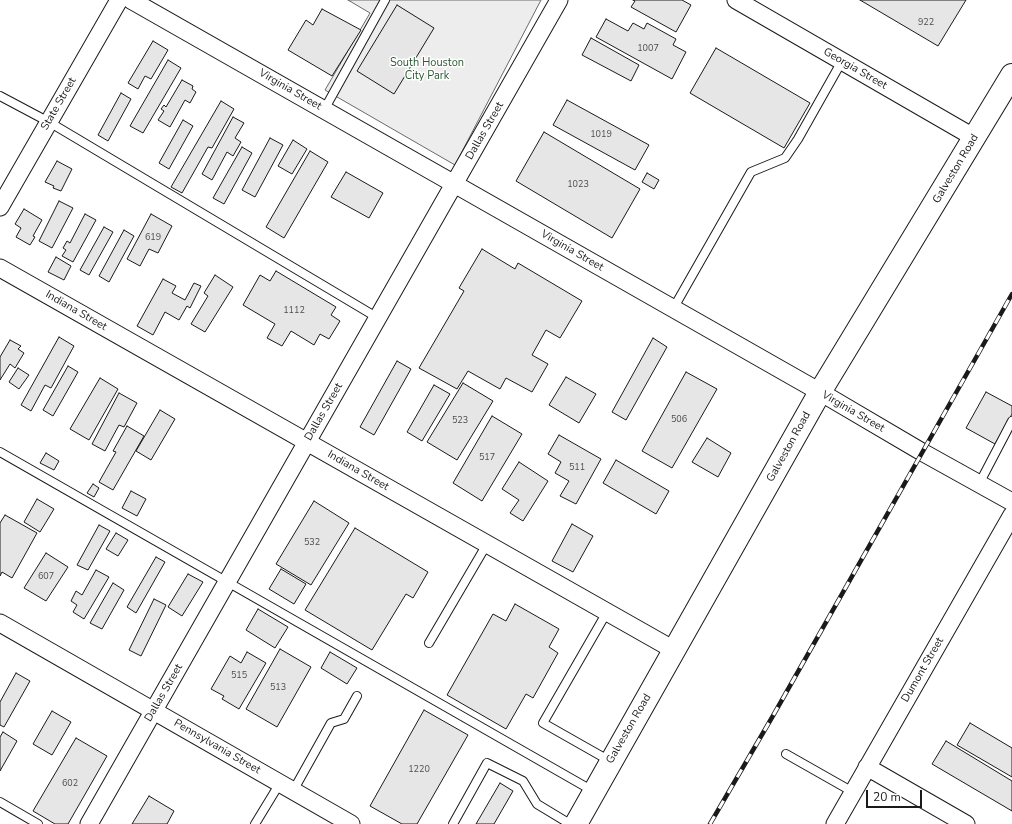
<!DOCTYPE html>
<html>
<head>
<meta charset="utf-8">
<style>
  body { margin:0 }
  #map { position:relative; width:1012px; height:824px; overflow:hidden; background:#fff; font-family:"Nunito Sans",sans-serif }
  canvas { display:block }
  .scale { position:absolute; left:866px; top:790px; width:56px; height:18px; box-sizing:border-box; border:2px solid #1a1a1a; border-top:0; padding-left:5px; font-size:12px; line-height:14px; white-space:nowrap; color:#1a1a1a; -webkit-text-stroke:3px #fff; paint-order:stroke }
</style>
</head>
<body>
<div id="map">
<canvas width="1012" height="824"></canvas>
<div class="scale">20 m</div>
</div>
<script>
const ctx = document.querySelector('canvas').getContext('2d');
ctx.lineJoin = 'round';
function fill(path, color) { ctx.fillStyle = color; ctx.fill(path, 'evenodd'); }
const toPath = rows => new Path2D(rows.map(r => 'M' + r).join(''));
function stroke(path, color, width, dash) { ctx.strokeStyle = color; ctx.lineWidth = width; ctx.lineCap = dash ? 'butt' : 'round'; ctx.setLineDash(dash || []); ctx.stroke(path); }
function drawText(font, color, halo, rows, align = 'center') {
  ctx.font = font + ' "Nunito Sans",sans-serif'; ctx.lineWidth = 3; ctx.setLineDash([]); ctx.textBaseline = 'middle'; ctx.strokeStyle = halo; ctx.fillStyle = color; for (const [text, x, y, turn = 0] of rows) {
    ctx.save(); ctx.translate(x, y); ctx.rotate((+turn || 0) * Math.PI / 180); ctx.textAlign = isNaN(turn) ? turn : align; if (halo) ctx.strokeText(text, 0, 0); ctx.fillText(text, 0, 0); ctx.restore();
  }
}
const green = toPath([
  [348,0,541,0,455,165,325,90,370,13,348,0]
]);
fill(green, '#ededed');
stroke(green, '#6a6a6a', 1);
const building = toPath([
  [633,0,682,0,691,5,676,32,631,7,635,1,633,0],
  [860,0,966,0,938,46,860,0],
  [397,5,434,28,394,94,357,71,397,5],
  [322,9,361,30,332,76,288,50,306,20,313,25,322,9],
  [606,19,628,31,633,23,644,29,647,23,676,39,673,45,686,52,672,79,596,37,606,19],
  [591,38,639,65,631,81,582,55,591,38],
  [153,41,168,50,151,79,145,76,138,89,128,83,153,41],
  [716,48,810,103,784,148,690,93,716,48],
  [168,60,181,68,143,133,130,126,168,60],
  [182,80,193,86,192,89,196,92,190,103,185,100,170,127,158,120,164,111,161,109,164,105,166,107,182,80],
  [121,93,131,99,108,141,98,135,121,93],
  [567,100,649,145,635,170,553,125,567,100],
  [221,101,234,109,212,148,208,147,182,193,171,187,221,101],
  [233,117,244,123,235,138,241,142,233,156,227,152,212,180,202,174,233,117],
  [183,120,193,126,169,169,159,163,183,120],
  [544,132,640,189,612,238,516,181,544,132],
  [270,138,283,145,255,197,242,190,270,138],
  [293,140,307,149,292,174,278,166,293,140],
  [242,147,252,153,224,204,213,198,242,147],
  [310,151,328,162,284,238,266,227,310,151],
  [57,161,72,169,61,191,53,188,54,186,45,182,57,161],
  [346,172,383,193,369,218,331,197,346,172],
  [647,173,659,180,654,189,642,182,647,173],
  [59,201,73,208,52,248,39,241,59,201],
  [24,209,42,220,33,236,35,237,30,245,16,237,21,228,15,224,24,209],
  [85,214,96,220,73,262,62,256,66,250,63,248,67,241,70,243,85,214],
  [151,214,172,226,158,253,149,249,140,266,127,259,151,214],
  [104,227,113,232,89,275,80,270,104,227],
  [124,230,134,236,109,282,99,276,124,230],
  [482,249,515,269,518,263,582,301,560,338,546,330,532,355,548,364,532,392,506,378,500,389,468,371,457,389,419,368,464,291,459,288,482,249],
  [56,257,71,266,64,280,48,272,56,257],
  [276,271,336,307,331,315,340,321,329,339,320,334,314,345,291,331,282,346,267,338,275,324,243,305,260,275,270,281,276,271],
  [215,275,233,287,205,332,191,324,208,296,204,293,215,275],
  [163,279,176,286,172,293,185,300,194,283,201,286,190,308,187,306,179,320,165,312,153,335,137,326,163,279],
  [59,337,74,346,51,388,45,385,31,411,21,405,59,337],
  [653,338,667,347,626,420,612,412,653,338],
  [10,340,21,346,18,349,24,353,15,368,10,364,0,380,0,357,10,340],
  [397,361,411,369,374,435,360,427,397,361],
  [68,366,78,372,53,416,43,410,68,366],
  [18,368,29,375,19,389,9,382,18,368],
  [686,372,717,389,672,468,642,451,686,372],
  [566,377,596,394,579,423,549,405,566,377],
  [100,378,118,389,89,440,70,429,100,378],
  [463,383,493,401,457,460,427,442,463,383],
  [434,385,450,394,422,441,407,432,434,385],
  [986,392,1012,406,1012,414,995,444,966,428,986,392],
  [119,393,137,403,124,427,119,425,105,451,92,444,119,393],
  [160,410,175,419,151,460,136,451,160,410],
  [492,416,522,434,482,501,453,483,492,416],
  [127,426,144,436,113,490,99,482,116,452,113,451,127,426],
  [559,435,601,459,576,504,560,496,569,481,555,473,561,462,548,454,559,435],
  [707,438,731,453,718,477,692,462,707,438],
  [46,453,59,461,54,470,40,463,46,453],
  [616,460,669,491,656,514,603,483,616,460],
  [519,462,548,481,523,521,510,513,519,500,502,489,519,462],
  [93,484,99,488,94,497,87,493,93,484],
  [131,491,146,499,137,516,122,508,131,491],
  [37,499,54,509,40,532,24,522,37,499],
  [314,501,349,523,311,585,276,564,314,501],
  [5,515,37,533,12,578,2,572,0,576,0,523,5,515],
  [572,524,593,536,573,572,552,561,572,524],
  [99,525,110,531,88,570,77,565,99,525],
  [355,528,428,572,413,598,406,594,372,650,305,610,355,528],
  [116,533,128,540,118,556,106,549,116,533],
  [46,553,68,567,46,601,24,588,46,553],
  [156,557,165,562,136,613,127,607,156,557],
  [281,569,306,584,294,604,269,589,281,569],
  [96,570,109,577,84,619,73,612,77,605,71,601,76,591,82,595,96,570],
  [188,574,203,582,182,616,168,607,188,574],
  [113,583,124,590,102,629,90,623,113,583],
  [154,599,166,605,141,656,129,650,154,599],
  [515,604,559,629,549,647,558,653,533,698,526,694,506,729,447,695,493,614,506,621,515,604],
  [258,609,288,627,275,648,246,630,258,609],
  [280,649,311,667,277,727,246,709,280,649],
  [247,652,266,663,239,709,222,699,224,696,211,689,230,656,241,663,247,652],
  [330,652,357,668,347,684,321,668,330,652],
  [16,673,30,681,4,727,0,725,0,702,16,673],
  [424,710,468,735,417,824,402,824,370,806,424,710],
  [52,711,71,722,52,755,33,744,52,711],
  [970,723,1012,748,1012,777,957,745,970,723],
  [3,732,17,741,0,771,0,737,3,732],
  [76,738,107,756,68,824,55,824,33,811,76,738],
  [946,741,1012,781,1012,811,932,764,946,741],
  [500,783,513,791,494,824,476,824,500,783],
  [149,796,174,811,167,824,132,824,149,796]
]);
fill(building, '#e6e6e6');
stroke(building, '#1a1a1a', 1);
const lane = toPath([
  [0,96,49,122,378,318],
  [324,110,385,0],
  [673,309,751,172,785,158,798,139,842,61],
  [0,452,593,791],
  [979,484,1012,421],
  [607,612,543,723,610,761],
  [429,643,487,544],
  [786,754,853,792],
  [293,791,331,723,344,719,357,696],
  [0,802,38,824],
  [255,824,280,783],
  [453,824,487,763,523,781,537,804,570,824]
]);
const street = toPath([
  [131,0,820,392,922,452,1012,502],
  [736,0,975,138],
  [0,207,119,0],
  [0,268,674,650],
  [0,623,351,824],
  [867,767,966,824],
  [89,824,559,0],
  [835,824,1012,515]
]);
const primary = toPath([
  [576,824,820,392,1012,75]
]);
stroke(lane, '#1a1a1a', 10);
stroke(street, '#1a1a1a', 19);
stroke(primary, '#1a1a1a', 24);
stroke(lane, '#fff', 8);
stroke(street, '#fff', 17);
stroke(primary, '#fff', 22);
const rail = toPath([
  [710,824,774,714,1012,294]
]);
stroke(rail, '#1a1a1a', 4.5);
stroke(rail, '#fff', 3, [9]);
drawText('9px', '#4d4d4d', null, [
  ["922",926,23],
  ["1007",648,49],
  ["1019",601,135],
  ["1023",578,185],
  ["619",153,238],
  ["1112",294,311],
  ["506",679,420],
  ["523",460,421],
  ["517",487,458],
  ["511",577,468],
  ["532",312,543],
  ["607",46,577],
  ["515",239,676],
  ["513",278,688],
  ["1220",419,770],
  ["602",70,784]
]);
drawText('11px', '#2b5a34', '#fff', [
  ["South Houston",427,63],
  ["City Park",427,76]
]);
drawText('11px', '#1a1a1a', '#fff', [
  ["Georgia Street",855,69,30],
  ["Virginia Street",290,90,30],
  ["State Street",59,104,-60],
  ["Dallas Street",485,131,-60],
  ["Galveston Road",956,169,-59],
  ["Virginia Street",572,251,30],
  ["Indiana Street",76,311,30],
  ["Dallas Street",324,412,-60],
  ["Virginia Street",853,412,30],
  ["Galveston Road",789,447,-61],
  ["Indiana Street",358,471,30],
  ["Dumont Street",923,670,-60],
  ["Dallas Street",164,693,-60],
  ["Galveston Road",629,729,-60],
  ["Pennsylvania Street",217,747,30]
]);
</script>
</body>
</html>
